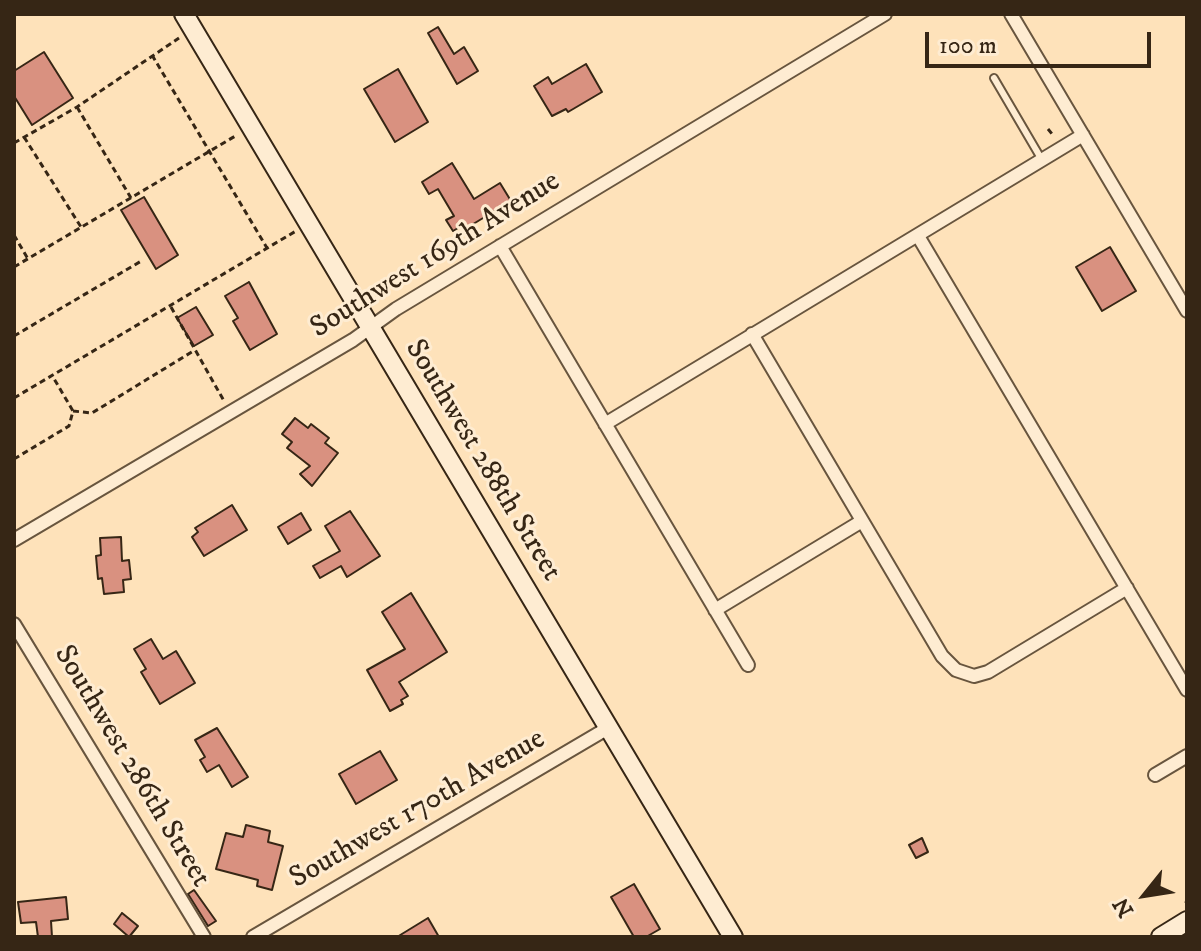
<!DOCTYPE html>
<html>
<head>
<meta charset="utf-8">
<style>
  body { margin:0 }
  #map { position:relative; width:1201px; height:951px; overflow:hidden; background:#fee2ba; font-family:"IM FELL DW Pica",serif }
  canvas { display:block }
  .frame { position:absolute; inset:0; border:16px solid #362615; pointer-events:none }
  .north { position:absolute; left:1105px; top:855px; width:80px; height:80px; -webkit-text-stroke:6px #feecd2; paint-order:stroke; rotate:240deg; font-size:22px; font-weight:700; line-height:32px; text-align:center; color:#362615 }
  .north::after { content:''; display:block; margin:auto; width:28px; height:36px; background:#362615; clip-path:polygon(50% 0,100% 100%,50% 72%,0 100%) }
  .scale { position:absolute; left:925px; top:32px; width:226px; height:36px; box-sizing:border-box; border:4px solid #362615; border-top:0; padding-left:10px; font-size:24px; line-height:28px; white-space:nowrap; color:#362615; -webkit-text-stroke:6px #feecd2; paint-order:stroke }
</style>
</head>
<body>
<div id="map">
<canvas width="1201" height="951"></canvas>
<div class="frame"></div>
<div class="north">N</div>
<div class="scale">100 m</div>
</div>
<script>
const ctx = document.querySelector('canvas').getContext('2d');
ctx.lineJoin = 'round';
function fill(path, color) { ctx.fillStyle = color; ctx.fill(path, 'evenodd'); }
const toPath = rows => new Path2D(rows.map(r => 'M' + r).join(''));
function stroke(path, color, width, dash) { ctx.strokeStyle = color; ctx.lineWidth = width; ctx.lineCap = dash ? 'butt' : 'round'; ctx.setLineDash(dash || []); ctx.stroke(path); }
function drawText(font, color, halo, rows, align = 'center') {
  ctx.font = font + ' "IM FELL DW Pica",serif'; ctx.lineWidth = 6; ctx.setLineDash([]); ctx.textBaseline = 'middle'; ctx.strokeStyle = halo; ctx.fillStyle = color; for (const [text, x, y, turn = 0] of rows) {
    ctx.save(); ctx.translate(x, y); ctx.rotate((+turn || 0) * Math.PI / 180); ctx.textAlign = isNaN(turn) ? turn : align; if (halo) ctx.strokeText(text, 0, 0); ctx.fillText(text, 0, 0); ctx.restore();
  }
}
const building = toPath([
  [438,27,454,54,464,47,478,71,457,84,428,33,438,27],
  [44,52,73,98,32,125,14,96,14,71,44,52],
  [586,64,602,92,568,112,566,109,552,116,534,86,548,77,552,84,586,64],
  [398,69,428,122,395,142,364,89,398,69],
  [452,163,474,199,500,183,511,201,465,229,463,225,453,231,446,220,454,216,438,189,429,194,422,182,452,163],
  [144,197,178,255,156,269,121,210,144,197],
  [1110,247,1136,291,1102,311,1076,267,1110,247],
  [249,282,277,334,250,350,233,321,238,318,225,296,249,282],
  [196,307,213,335,194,346,177,318,196,307],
  [295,418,308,428,311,424,329,438,325,443,338,453,312,486,300,474,310,466,287,448,292,442,282,434,295,418],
  [232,505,247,530,204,556,192,537,198,532,195,528,232,505],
  [350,511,380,556,347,577,341,566,320,578,313,566,340,551,325,526,350,511],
  [301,513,311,530,288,544,278,527,301,513],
  [121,537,122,561,129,560,131,579,123,580,124,592,104,594,102,578,98,579,96,556,101,555,100,538,121,537],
  [411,593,447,652,399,682,408,696,401,700,403,704,390,711,367,670,405,649,382,612,411,593],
  [151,639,163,659,176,651,195,683,160,704,141,672,146,669,134,649,151,639],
  [217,728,248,777,232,787,219,765,207,772,200,760,205,757,195,740,217,728],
  [380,751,397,780,356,804,339,774,380,751],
  [246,825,270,831,268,842,283,846,272,890,257,886,258,880,216,869,226,833,243,837,246,825],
  [922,838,928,852,916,858,909,845,922,838],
  [634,884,660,929,646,937,634,937,611,897,634,884],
  [194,890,216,921,208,926,188,894,194,890],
  [66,897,68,919,51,921,52,937,38,937,36,922,21,923,18,902,66,897],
  [122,913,138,926,129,937,114,924,122,913],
  [428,918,439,937,397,937,428,918]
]);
fill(building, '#d99180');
stroke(building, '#362615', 2);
const lane = toPath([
  [994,78,1042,160]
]);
const street = toPath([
  [1011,14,1187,311],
  [918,236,1187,690],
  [500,246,748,665],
  [752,334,942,656,956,670,974,676,988,672,1127,588],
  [605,424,1083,135],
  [14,540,353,340,396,309,885,14],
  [715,610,862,521],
  [14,624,204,937],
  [1155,775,1187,756],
  [253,937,608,728]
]);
const secondary = toPath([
  [184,14,733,937],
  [1161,937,1187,921]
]);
stroke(lane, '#68553e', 10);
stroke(street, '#68553e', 16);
stroke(secondary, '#362615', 22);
stroke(toPath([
  [152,55,267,248],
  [77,107,131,198],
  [1048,129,1052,134],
  [24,137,81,227],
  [14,143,77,107,179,38],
  [14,235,28,259],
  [14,267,237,135],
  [171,307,224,401],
  [14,336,143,260],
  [14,398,296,231],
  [73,411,92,413,195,350],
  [14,459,69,426,73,411,53,377],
  [1186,903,1187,898]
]), '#362615', 3, [6, 4]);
stroke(lane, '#feecd2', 6);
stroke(street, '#feecd2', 12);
stroke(secondary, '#feecd2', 18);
drawText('30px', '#362615', '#feecd2', [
  ["Southwest 169th Avenue",436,256,-32],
  ["Southwest 288th Street",482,461,59],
  ["Southwest 286th Street",131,767,59],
  ["Southwest 170th Avenue",418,810,-30]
]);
</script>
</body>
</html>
